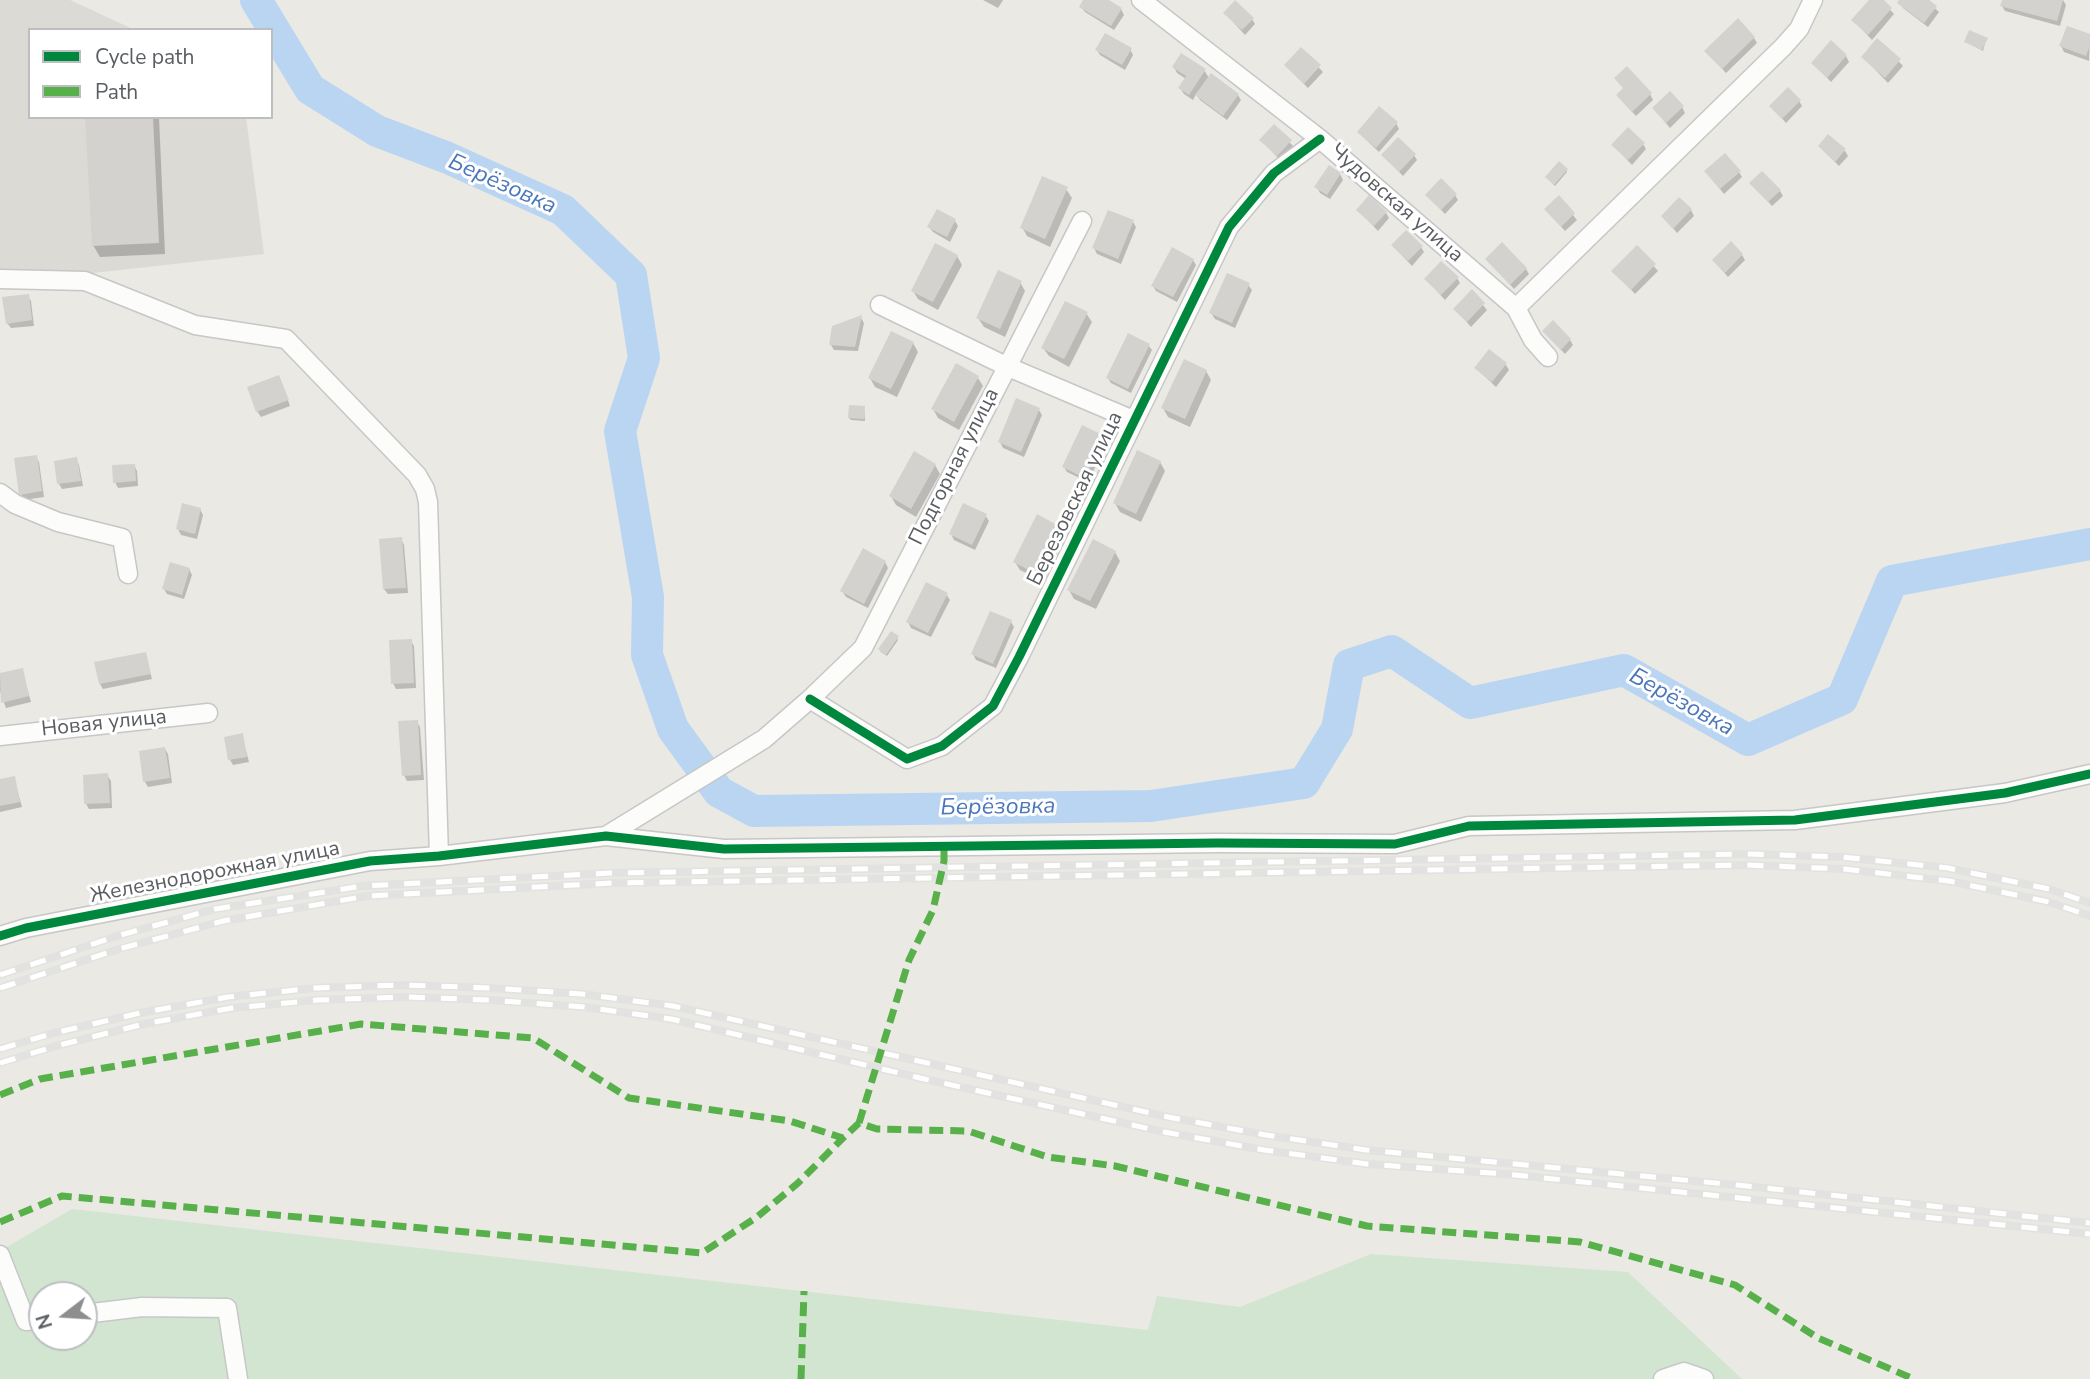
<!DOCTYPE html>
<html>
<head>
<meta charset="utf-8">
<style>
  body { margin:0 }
  #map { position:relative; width:2090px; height:1379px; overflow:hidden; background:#eae9e4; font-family:"Nunito Sans",sans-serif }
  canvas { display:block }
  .legend { position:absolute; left:28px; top:28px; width:245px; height:91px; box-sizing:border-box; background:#fff; border:2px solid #bdbec0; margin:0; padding:9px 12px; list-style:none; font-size:21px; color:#5a5d61 }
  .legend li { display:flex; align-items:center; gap:14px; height:35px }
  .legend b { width:35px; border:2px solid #bdbec0 }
  .north { position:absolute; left:28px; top:1281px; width:70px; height:70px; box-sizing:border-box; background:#fff; border:2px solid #bdbec0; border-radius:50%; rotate:253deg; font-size:19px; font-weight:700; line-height:28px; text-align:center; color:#5a5d61 }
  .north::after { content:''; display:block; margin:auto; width:24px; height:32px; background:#8c8e8f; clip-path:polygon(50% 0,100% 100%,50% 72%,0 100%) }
</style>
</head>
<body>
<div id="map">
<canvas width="2090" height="1379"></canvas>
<ul class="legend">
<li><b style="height:9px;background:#00873e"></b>Cycle path</li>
<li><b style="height:9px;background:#58b04a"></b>Path</li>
</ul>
<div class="north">N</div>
</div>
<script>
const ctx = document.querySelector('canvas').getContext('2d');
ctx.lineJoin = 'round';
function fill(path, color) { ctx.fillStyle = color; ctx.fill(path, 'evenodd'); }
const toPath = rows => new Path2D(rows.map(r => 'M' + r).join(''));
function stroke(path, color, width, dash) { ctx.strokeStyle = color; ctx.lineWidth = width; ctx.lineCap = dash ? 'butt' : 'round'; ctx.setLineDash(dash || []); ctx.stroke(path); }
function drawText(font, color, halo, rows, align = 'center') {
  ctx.font = font + ' "Nunito Sans",sans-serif'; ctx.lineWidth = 6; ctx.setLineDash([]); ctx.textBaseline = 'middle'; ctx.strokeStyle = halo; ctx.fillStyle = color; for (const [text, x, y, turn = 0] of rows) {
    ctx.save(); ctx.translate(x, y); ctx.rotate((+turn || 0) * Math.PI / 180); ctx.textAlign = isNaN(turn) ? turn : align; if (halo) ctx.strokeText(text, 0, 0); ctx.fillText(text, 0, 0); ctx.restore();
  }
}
fill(toPath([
  [0,0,70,0,135,30,30,30,30,117,246,117,264,254,84,274,0,277]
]), '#dbdad5');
fill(toPath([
  [72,1209,1148,1330,1157,1296,1240,1307,1371,1254,1628,1272,1742,1379,0,1379,0,1251],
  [42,1295,84,1295,84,1337,42,1337]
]), '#d2e5d1');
fill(toPath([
  [983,0,1003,0,998,8],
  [1085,0,1106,0,1121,9,1124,15,1114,30,1085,12,1081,7],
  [1871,0,1881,0,1894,14,1872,40,1853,20],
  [1902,0,1926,0,1939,12,1928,27,1903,8,1900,3],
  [2004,0,2063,0,2066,5,2060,26,2005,11,2002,6],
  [1225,13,1252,19,1255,24,1245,35],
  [2090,36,2089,61,2064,52,2061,46],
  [1754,38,1757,43,1726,73,1706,51],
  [1986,39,1983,51,1966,42],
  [1878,40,1903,66,1888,83,1863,57],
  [1130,49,1133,55,1125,70,1100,55,1097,50],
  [1301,49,1323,72,1308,88,1286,66],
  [1846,56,1849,62,1831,82,1813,63],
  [1174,67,1204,70,1209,78,1238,95,1241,100,1227,120,1200,100,1196,94,1193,100,1184,94,1180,88,1186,79,1177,73],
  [1624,89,1650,94,1653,100,1636,116,1621,100],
  [1799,101,1802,106,1786,123,1771,106],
  [1682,107,1685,113,1670,128,1654,109],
  [87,117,159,117,165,254,100,257,93,245],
  [1396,123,1399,129,1379,152,1359,133],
  [1274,126,1294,147,1281,161,1261,140],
  [1643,144,1646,149,1632,165,1613,145],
  [1820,147,1845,151,1848,156,1839,166],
  [1383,155,1414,155,1417,160,1403,176],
  [1566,170,1567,172,1555,186,1548,179],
  [1706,172,1739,172,1742,177,1724,194],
  [1340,174,1343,180,1330,199,1320,193,1317,187],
  [1751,183,1780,191,1783,196,1772,206],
  [1066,189,1072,198,1050,247,1027,236,1022,227],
  [1427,195,1455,195,1458,200,1445,214],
  [1559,198,1577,220,1565,231,1546,210],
  [1358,210,1386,213,1389,218,1378,231],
  [1691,210,1694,216,1677,233,1663,216],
  [955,221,958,226,950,242,933,232,929,227],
  [1133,222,1136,227,1121,264,1097,254,1094,248],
  [1393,246,1421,247,1424,252,1412,266],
  [1637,247,1658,271,1635,294,1614,271],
  [1742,255,1745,260,1728,277,1714,261],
  [957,256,962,265,938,310,918,299,913,291],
  [1487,259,1526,269,1529,274,1514,289],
  [1193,260,1196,265,1177,302,1156,291,1153,286],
  [1457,278,1460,283,1445,300,1426,279],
  [1020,282,1025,291,1005,337,984,327,978,318],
  [1248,285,1252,290,1235,328,1215,319,1211,313],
  [1472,292,1487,310,1471,327,1455,309],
  [28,296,31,301,34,326,11,328,7,323],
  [1086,313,1092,322,1069,367,1049,356,1043,348],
  [861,318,864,323,858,351,834,350,831,345],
  [1544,332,1570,340,1573,345,1565,354],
  [913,343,918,352,897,397,875,387,870,378],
  [1148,345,1152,350,1131,393,1111,383,1108,378],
  [1506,365,1509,370,1496,387,1476,368],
  [1206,371,1211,380,1190,427,1168,417,1163,408],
  [978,378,983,386,959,430,938,418,933,409],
  [282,383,290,406,261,417,257,411],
  [864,407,865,421,851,420,849,418],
  [1039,410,1042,415,1024,457,1003,448,1000,442],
  [1104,438,1107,443,1088,482,1067,472,1064,467],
  [36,457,39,462,44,497,24,500,21,494],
  [76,459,79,465,83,486,62,489,59,484,56,462],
  [1160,462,1165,471,1141,522,1120,512,1115,503],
  [134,465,137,471,138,486,118,488,115,482],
  [935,465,940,474,916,517,896,505,891,496],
  [200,509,203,515,197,539,181,535,178,529],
  [985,515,989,521,975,550,954,540,951,534],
  [1059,528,1065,537,1042,581,1020,570,1015,562],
  [401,539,404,545,408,593,388,594,384,589],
  [1115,552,1120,561,1096,609,1074,599,1069,590],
  [885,562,888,568,868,608,846,597,842,591],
  [189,569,192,575,184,599,167,594,164,589],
  [946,594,950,600,931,637,911,628,908,622],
  [1011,622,1014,627,996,668,976,660,973,654],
  [897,638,898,640,887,656,881,652,880,650],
  [411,641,414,646,416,688,396,689,393,683],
  [145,654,152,679,103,689,100,684],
  [22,670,31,702,6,708,0,691,0,675],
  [417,722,420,727,424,780,407,781,404,775],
  [242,735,249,762,233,765,230,760],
  [165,749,168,754,172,783,148,787,145,782],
  [107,775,111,781,112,808,89,809,86,804],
  [14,778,22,807,0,812,0,781]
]), '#0003');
stroke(toPath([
  [256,0,310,89,377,131,448,158,563,210,631,275,644,358,620,431,648,597,647,655,673,729,719,792,754,811,1151,806,1304,783,1337,729,1349,665,1392,651,1470,703,1624,670,1748,740,1842,699,1892,581,2090,544]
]), '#bad5f2', 32);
fill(toPath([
  [1083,0,1109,0,1122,8,1111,26,1079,7],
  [1235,0,1254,18,1242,30,1223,13],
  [1869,0,1884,0,1892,8,1868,35,1851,20],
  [1899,0,1929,0,1937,6,1924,23,1897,3],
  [2002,0,2063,0,2057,21,2000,6],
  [1738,18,1755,37,1722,69,1704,51],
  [2067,26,2090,34,2090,45,2086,56,2059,46],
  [1969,30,1988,38,1982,50,1964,42],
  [1105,33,1132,48,1122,65,1095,50],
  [1877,38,1901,59,1885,78,1861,57],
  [1831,40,1847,55,1827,78,1811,63],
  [1301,47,1321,65,1304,84,1284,65],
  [1181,53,1206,69,1189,95,1178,88,1186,76,1172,67],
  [1627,66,1652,93,1632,112,1616,95,1623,88,1614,78],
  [1211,73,1239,94,1223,116,1195,95],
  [1788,87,1801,100,1782,119,1769,106],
  [1670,91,1684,106,1666,123,1652,108],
  [1379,106,1398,122,1376,148,1357,132],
  [85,117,153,117,159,243,92,246],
  [1274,124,1292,140,1277,156,1259,140],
  [1628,127,1645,143,1628,160,1611,145],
  [1828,134,1846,149,1835,162,1818,146],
  [1398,137,1416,154,1399,172,1381,155],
  [1725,153,1741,171,1720,189,1704,171],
  [1559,161,1568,169,1554,185,1545,177],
  [1329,165,1341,173,1327,195,1314,187],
  [1762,171,1781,190,1768,202,1749,183],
  [1042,176,1068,187,1045,239,1020,228],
  [1441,178,1457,194,1441,210,1425,195],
  [1369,195,1387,212,1374,226,1356,210],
  [1559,195,1575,213,1561,227,1544,209],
  [1679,197,1692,209,1673,229,1661,216],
  [937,209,956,219,947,237,927,227],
  [1108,210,1134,220,1118,259,1092,248],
  [1406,230,1423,246,1408,261,1391,245],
  [1731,241,1743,254,1725,273,1712,260],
  [1502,242,1527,268,1510,285,1485,259],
  [935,243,958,255,933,302,911,291],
  [1637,245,1656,264,1631,290,1611,271],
  [1172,247,1194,259,1173,297,1151,286],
  [1441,261,1459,277,1441,295,1424,279],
  [998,270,1022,281,1000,329,976,318],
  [1227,273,1250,283,1232,323,1209,313],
  [1472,289,1485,303,1467,322,1453,309],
  [29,294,32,320,6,324,2,297],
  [1065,301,1088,312,1064,359,1041,348],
  [862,315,855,347,829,345,832,326],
  [1553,320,1571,339,1561,350,1542,331],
  [891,331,914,342,891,389,868,378],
  [1128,333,1150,344,1128,389,1106,378],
  [1489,349,1507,363,1492,382,1474,368],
  [1184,359,1207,370,1185,419,1161,408],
  [956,363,979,376,954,422,931,409],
  [279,375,289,400,256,412,247,387],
  [1016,398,1040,408,1021,452,998,442],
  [849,405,865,406,864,419,848,418],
  [1082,425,1105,436,1085,478,1062,467],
  [1137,450,1161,461,1136,514,1113,503],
  [914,451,936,464,911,509,889,496],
  [37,455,42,491,19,495,14,458],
  [77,457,81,481,57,484,54,461],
  [135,464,136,481,113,483,112,465],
  [182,503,201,508,195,534,176,529],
  [963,503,987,514,972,545,949,534],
  [1037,514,1061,527,1037,574,1013,562],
  [402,537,406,588,383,589,379,539],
  [1093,539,1116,551,1090,601,1067,590],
  [863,548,886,561,864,604,840,591],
  [170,562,190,568,182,595,162,589],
  [926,582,948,593,928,633,906,622],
  [990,611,1012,620,993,664,971,654],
  [891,631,899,636,886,655,878,649],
  [412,639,414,683,391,684,389,640],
  [146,652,151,674,99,684,94,662],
  [23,668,29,696,1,703,0,673],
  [418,720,421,775,402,776,398,721],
  [243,733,247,757,228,760,224,737],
  [165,747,170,778,143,782,139,751],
  [108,773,110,803,84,804,83,775],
  [15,776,20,802,0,806,0,779]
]), '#d3d2cf');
const street = toPath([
  [1141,0,1320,139,1516,308,1533,340,1548,357],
  [0,279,85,281,195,325,286,339,417,475,425,489,428,502,439,856],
  [880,305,1006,366,1133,420],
  [1516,308,1783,47,1799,29,1813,0],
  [0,493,15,504,58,522,122,538,128,574],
  [810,699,907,759,942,746,993,706,1019,657,1229,227,1274,173,1320,139],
  [0,736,208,713],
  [606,836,764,739,810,699,863,648,1082,221],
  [0,936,26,928,370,861,439,856,606,836,724,849,1217,843,1395,844,1469,826,1795,820,2005,793,2090,774],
  [0,1255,26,1321,42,1319],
  [84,1314,142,1307,227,1308,238,1379],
  [1663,1379,1684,1372,1704,1379]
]);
stroke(street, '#c6c7c6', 21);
stroke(street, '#fcfcfb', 18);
const rail = toPath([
  [0,975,117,936,215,909,363,886,610,873,1748,854,1842,857,1948,868,2049,889,2090,903],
  [0,988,119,949,223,921,367,896,613,883,1748,865,1844,869,1949,881,2049,902,2090,916],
  [0,1049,54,1033,140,1013,228,997,315,988,402,985,491,988,582,994,673,1006,1168,1117,1266,1135,1366,1150,1737,1185,2090,1223],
  [0,1063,56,1046,144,1024,232,1008,318,1000,406,997,489,1000,584,1007,671,1019,920,1078,1164,1132,1264,1150,1367,1164,1505,1174,2090,1234]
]);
stroke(rail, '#e2e2e1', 8);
stroke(rail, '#fff', 5, [16]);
stroke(toPath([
  [0,1095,40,1079,361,1024,533,1038,629,1098,790,1121,843,1138,859,1123,877,1129,968,1131,1048,1157,1115,1166,1367,1226,1580,1242,1735,1285,1818,1338,1914,1379],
  [859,1123,909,960,933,910,944,861,944,846],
  [0,1222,62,1196,702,1253,757,1217,798,1183,843,1138],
  [801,1379,804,1291]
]), '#58b04a', 7, [14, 7]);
stroke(toPath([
  [810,699,907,759,942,746,993,706,1019,657,1229,227,1274,173,1320,139],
  [0,936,26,928,370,861,439,856,606,836,724,849,1217,843,1395,844,1469,826,1795,820,2005,793,2090,774]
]), '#00873e', 9);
drawText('21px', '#5a5d61', '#fff', [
  ["Чудовская улица",1396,204,41],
  ["Подгорная улица",955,467,-63],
  ["Березовская улица",1076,499,-64],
  ["Новая улица",104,724,-6],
  ["Железнодорожная улица",215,873,-11]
]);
drawText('italic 23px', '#4a77b9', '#fff', [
  ["Берёзовка",502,185,24],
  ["Берёзовка",1681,703,29],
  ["Берёзовка",998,808,-1]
]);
</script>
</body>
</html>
